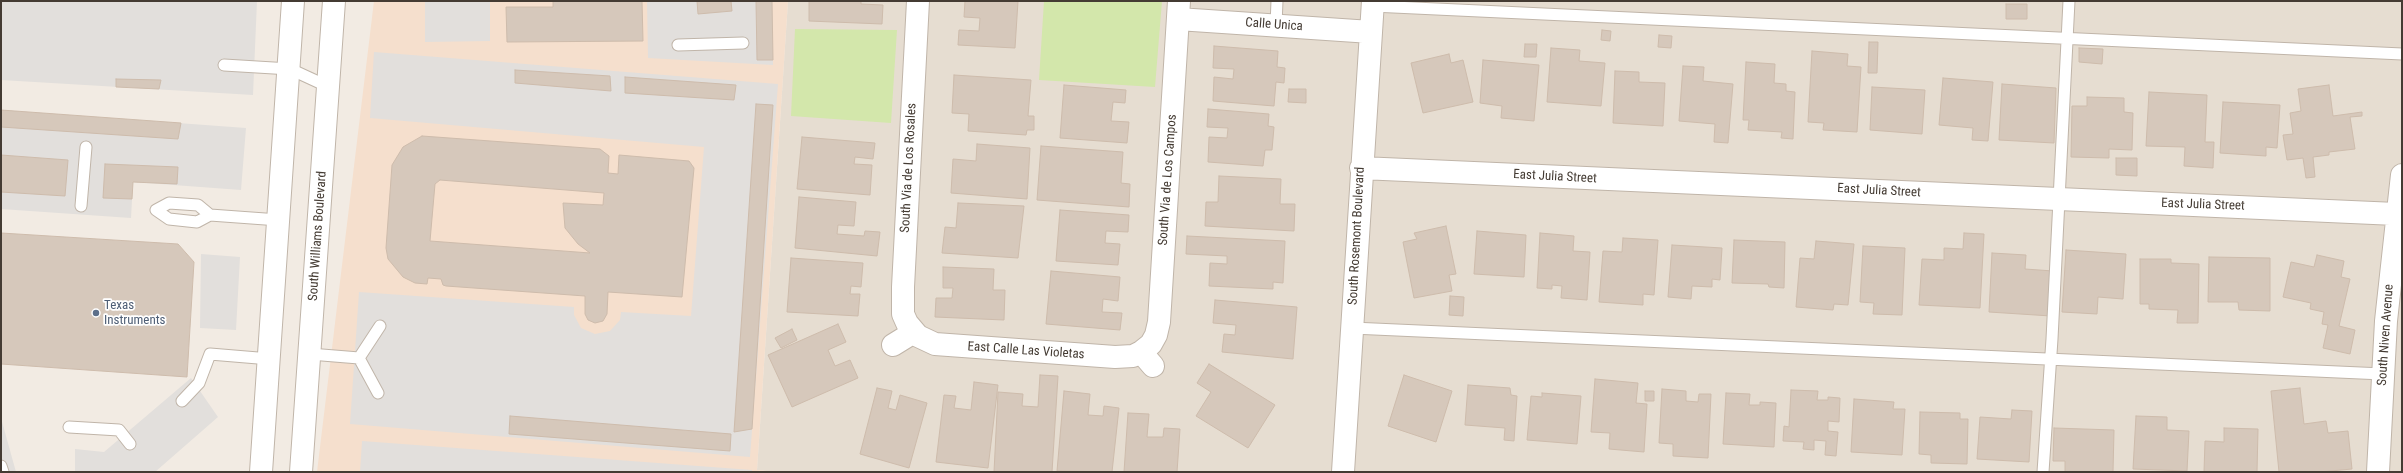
<!DOCTYPE html>
<html>
<head>
<meta charset="utf-8">
<style>
  body { margin:0 }
  #map { position:relative; width:2403px; height:473px; overflow:hidden; background:#f2ebe3; font-family:"Roboto Condensed",sans-serif }
  canvas { display:block }
  .frame { position:absolute; inset:0; border:2px solid #443b33; pointer-events:none }
</style>
</head>
<body>
<div id="map">
<canvas width="2403" height="473"></canvas>
<div class="frame"></div>
</div>
<script>
const ctx = document.querySelector('canvas').getContext('2d');
ctx.lineJoin = 'round';
function fill(path, color) { ctx.fillStyle = color; ctx.fill(path, 'evenodd'); }
const toPath = rows => new Path2D(rows.map(r => 'M' + r).join(''));
function stroke(path, color, width, dash) { ctx.strokeStyle = color; ctx.lineWidth = width; ctx.lineCap = dash ? 'butt' : 'round'; ctx.setLineDash(dash || []); ctx.stroke(path); }
function drawText(font, color, halo, rows, align = 'center') {
  ctx.font = font + ' "Roboto Condensed",sans-serif'; ctx.lineWidth = 3.5; ctx.setLineDash([]); ctx.textBaseline = 'middle'; ctx.strokeStyle = halo; ctx.fillStyle = color; for (const [text, x, y, turn = 0] of rows) {
    ctx.save(); ctx.translate(x, y); ctx.rotate((+turn || 0) * Math.PI / 180); ctx.textAlign = isNaN(turn) ? turn : align; if (halo) ctx.strokeText(text, 0, 0); ctx.fillText(text, 0, 0); ctx.restore();
  }
}
fill(toPath([
  [788,1,2402,1,2402,472,775,472,757,470]
]), '#e6ddd1');
fill(toPath([
  [374,1,788,1,757,470,775,472,317,472]
]), '#f5dfcd');
fill(toPath([
  [1044,1,1162,1,1155,87,1039,80],
  [795,29,897,30,891,123,791,116]
]), '#d3e7ab');
fill(toPath([
  [1,1,257,1,253,95,1,80],
  [425,1,490,1,490,41,425,42],
  [647,1,772,1,773,65,648,58],
  [374,52,778,84,750,457,350,424,359,292,574,307,574,315,581,328,595,334,610,331,620,320,621,312,691,316,704,147,370,118],
  [1,110,246,128,241,190,133,182,131,218,1,209],
  [201,254,240,257,236,330,200,328],
  [191,378,218,417,155,472,75,472,75,449,104,452],
  [1,418,16,472,1,472],
  [362,441,752,470,752,472,360,472]
]), '#e2dfdc');
const building = toPath([
  [553,1,642,1,643,41,507,42,506,7,553,7,553,1],
  [697,1,731,1,732,11,698,14,697,1],
  [756,1,772,1,773,60,757,60,756,1],
  [809,1,861,1,861,4,883,5,882,24,809,21,809,1],
  [965,1,1018,1,1015,48,958,45,959,30,979,31,980,18,964,17,965,1],
  [2006,4,2027,4,2027,19,2006,19,2006,4],
  [1602,30,1611,31,1610,41,1601,40,1602,30],
  [1659,35,1672,36,1671,48,1658,47,1659,35],
  [1869,42,1878,42,1877,73,1868,73,1869,42],
  [1525,44,1537,44,1536,57,1524,57,1525,44],
  [1214,46,1278,51,1277,67,1285,68,1284,83,1276,82,1274,106,1213,101,1214,77,1233,79,1234,69,1213,68,1214,46],
  [1551,48,1580,50,1579,61,1605,63,1601,106,1547,102,1551,48],
  [2079,48,2103,49,2102,64,2079,62,2079,48],
  [1812,51,1848,54,1847,66,1861,67,1857,132,1823,130,1824,123,1808,122,1812,51],
  [1449,54,1451,63,1463,60,1473,102,1423,113,1411,63,1449,54],
  [1483,60,1539,65,1534,121,1501,118,1502,106,1480,103,1483,60],
  [1746,62,1775,64,1774,83,1786,84,1786,91,1795,92,1793,139,1781,138,1782,132,1748,130,1749,120,1743,120,1746,62],
  [1683,66,1704,67,1703,81,1733,84,1728,143,1714,142,1715,124,1679,121,1683,66],
  [515,70,610,76,611,91,515,83,515,70],
  [1615,71,1639,72,1639,82,1665,83,1663,126,1613,123,1615,71],
  [954,75,1031,80,1028,116,1034,116,1034,130,1027,130,1026,135,968,131,969,114,952,113,954,75],
  [625,77,736,85,734,100,625,93,625,77],
  [1943,78,1993,82,1988,141,1972,140,1973,128,1939,125,1943,78],
  [116,79,161,80,159,89,116,87,116,79],
  [2002,84,2056,88,2054,143,1999,140,2002,84],
  [1064,85,1126,90,1125,103,1113,102,1111,121,1129,122,1127,143,1060,138,1064,85],
  [2329,85,2333,116,2362,112,2362,116,2350,117,2355,149,2329,152,2329,155,2313,157,2315,177,2306,178,2303,158,2287,160,2283,135,2293,134,2290,113,2301,111,2298,89,2329,85],
  [1872,87,1925,90,1922,134,1870,130,1872,87],
  [1289,89,1306,89,1306,103,1288,102,1289,89],
  [2149,92,2207,95,2205,142,2214,142,2213,168,2184,166,2185,147,2146,146,2149,92],
  [2087,97,2124,98,2124,112,2133,113,2132,150,2109,149,2109,158,2071,157,2072,106,2087,106,2087,97],
  [2223,102,2280,105,2277,148,2266,147,2266,156,2220,153,2223,102],
  [756,104,773,105,752,429,734,432,756,104],
  [1208,109,1269,114,1268,126,1274,127,1272,150,1265,150,1263,166,1208,162,1209,137,1227,138,1228,128,1207,127,1208,109],
  [1,110,181,123,178,139,1,127,1,110],
  [422,136,600,149,609,156,608,173,618,174,619,155,689,161,694,168,682,297,608,292,607,314,603,321,595,323,588,320,585,314,585,296,446,286,443,285,441,279,428,278,427,284,415,283,403,277,388,259,386,248,392,165,403,147,422,136],
  [440,180,604,193,603,205,563,203,565,228,578,244,590,253,430,241,435,184,440,180],
  [802,137,875,143,873,159,855,157,854,164,872,165,870,195,797,189,802,137],
  [977,144,1030,148,1027,199,951,193,953,159,976,161,977,144],
  [1041,146,1123,152,1121,183,1130,184,1129,207,1037,200,1041,146],
  [1,155,68,160,65,196,1,192,1,155],
  [2116,158,2137,158,2137,176,2116,175,2116,158],
  [105,164,178,167,177,184,133,182,132,199,103,198,105,164],
  [1219,176,1281,179,1280,204,1295,204,1294,231,1205,226,1206,202,1218,202,1219,176],
  [799,197,856,202,854,226,838,225,837,234,864,236,865,231,880,232,877,256,795,248,799,197],
  [958,203,1024,206,1018,258,942,253,945,227,956,228,958,203],
  [1060,210,1129,215,1128,232,1106,231,1105,243,1120,244,1118,265,1056,261,1060,210],
  [1446,226,1456,274,1449,275,1452,291,1414,298,1403,242,1417,239,1414,233,1446,226],
  [1477,231,1526,235,1524,277,1474,274,1477,231],
  [1,233,178,244,194,262,187,377,1,364,1,233],
  [1540,233,1574,236,1573,251,1590,252,1587,300,1561,298,1562,286,1552,285,1552,289,1537,288,1540,233],
  [1964,233,1984,234,1980,308,1919,305,1922,259,1944,260,1944,248,1963,249,1964,233],
  [1187,236,1285,241,1283,283,1273,282,1273,289,1209,286,1210,263,1227,264,1227,256,1186,254,1187,236],
  [1623,238,1658,240,1654,295,1643,294,1643,305,1599,302,1603,251,1622,252,1623,238],
  [1734,240,1785,242,1784,288,1769,287,1768,284,1732,283,1734,240],
  [1816,241,1854,244,1848,305,1834,304,1833,310,1796,307,1800,258,1814,259,1816,241],
  [1672,245,1722,248,1720,280,1712,279,1712,287,1692,286,1691,299,1668,297,1672,245],
  [1863,246,1905,248,1902,315,1873,314,1874,303,1860,302,1863,246],
  [2066,250,2126,254,2123,299,2098,297,2097,314,2062,312,2066,250],
  [1992,253,2026,255,2025,269,2053,271,2051,316,1989,312,1992,253],
  [2317,255,2344,261,2341,277,2350,279,2339,326,2355,330,2350,354,2323,348,2328,325,2322,324,2324,312,2310,309,2311,303,2283,297,2291,262,2314,267,2317,255],
  [2209,257,2270,258,2270,311,2239,310,2238,302,2208,302,2209,257],
  [791,258,863,263,861,287,851,286,850,294,860,294,858,316,787,312,791,258],
  [2140,259,2171,259,2171,263,2199,264,2198,323,2177,323,2178,310,2149,309,2149,304,2140,304,2140,259],
  [943,267,994,269,993,290,1005,290,1004,320,935,317,936,298,952,298,953,288,943,288,943,267],
  [1051,271,1120,277,1118,301,1103,299,1102,312,1122,313,1120,330,1046,324,1051,271],
  [1450,296,1464,297,1463,316,1449,315,1450,296],
  [1215,300,1297,307,1293,359,1222,352,1224,334,1235,335,1236,325,1213,323,1215,300],
  [838,324,846,342,828,350,835,366,850,360,858,378,792,407,768,355,838,324],
  [792,329,797,340,781,348,775,338,792,329],
  [1209,364,1275,405,1248,448,1196,416,1211,392,1197,383,1209,364],
  [1040,375,1058,376,1052,472,994,472,998,392,1023,394,1022,406,1038,407,1040,375],
  [1404,375,1452,391,1436,442,1388,426,1404,375],
  [1595,379,1638,383,1636,403,1647,404,1644,452,1609,449,1610,433,1591,432,1595,379],
  [974,382,998,385,988,468,936,462,944,395,956,396,954,408,971,410,974,382],
  [1468,385,1510,388,1511,395,1517,396,1514,441,1504,440,1505,428,1465,425,1468,385],
  [877,388,892,391,888,408,896,410,900,395,927,403,909,468,860,454,877,388],
  [2300,388,2304,424,2326,421,2328,433,2348,431,2352,469,2320,472,2279,472,2271,391,2300,388],
  [1662,389,1686,391,1686,401,1698,402,1699,394,1711,394,1708,458,1673,456,1673,444,1659,443,1662,389],
  [1791,390,1818,391,1817,400,1828,400,1828,397,1840,398,1839,422,1828,421,1828,431,1838,432,1836,456,1825,455,1826,441,1814,440,1814,450,1803,449,1804,442,1783,441,1784,426,1789,427,1791,390],
  [1064,391,1090,394,1088,415,1103,416,1104,406,1119,408,1112,472,1057,471,1064,391],
  [1645,391,1654,391,1654,401,1645,401,1645,391],
  [1542,393,1581,396,1577,444,1527,440,1531,396,1542,397,1542,393],
  [1726,393,1750,394,1749,405,1760,405,1760,402,1776,403,1774,447,1723,444,1726,393],
  [1854,399,1894,402,1893,409,1905,409,1902,455,1851,452,1854,399],
  [2012,410,2032,411,2029,462,1977,459,1980,417,2011,419,2012,410],
  [1920,412,1960,413,1960,419,1968,419,1967,464,1931,463,1931,455,1919,454,1920,412],
  [1128,413,1149,414,1147,437,1163,437,1164,428,1180,429,1177,472,1124,472,1128,413],
  [510,416,731,434,730,451,509,434,510,416],
  [2136,416,2167,417,2167,430,2189,431,2187,471,2133,469,2136,416],
  [2054,428,2114,430,2113,472,2065,472,2065,461,2053,461,2054,428],
  [2224,428,2258,429,2257,472,2204,472,2205,441,2224,442,2224,428]
]);
fill(building, '#d6c8bb');
stroke(building, '#cebcac', 1);
const service = toPath([
  [1372,6,2402,54],
  [1276,25,1277,1],
  [678,45,743,43],
  [224,65,290,69,329,87],
  [81,206,86,147],
  [210,215,198,205,169,203,156,210,169,219,197,222,210,215,279,220],
  [1352,328,2383,374],
  [310,354,359,358,378,393],
  [359,358,380,326],
  [182,401,199,383,210,354,270,359],
  [69,427,119,430,130,444],
  [1,466,3,472],
  [2043,472,2052,339,2069,1]
]);
const minor = toPath([
  [918,1,903,287,903,314,907,323,918,336,935,344,1115,357,1133,356,1141,352,1151,344,1156,335,1159,322,1179,1],
  [1178,19,1371,32],
  [1361,168,2396,214],
  [893,345,914,332],
  [1141,352,1153,366],
  [261,472,293,1],
  [301,472,334,1],
  [1343,472,1373,1],
  [2378,472,2386,321,2402,175]
]);
stroke(service, '#c0b5a9', 13);
stroke(minor, '#c0b5a9', 24);
stroke(service, '#fff', 11);
stroke(minor, '#fff', 22);
for (const [x, y, r, color] of [
  [96,313,4,"#5c6f8a"]
]) { const dot = new Path2D(); dot.arc(x, y, r, 0, 2 * Math.PI); ctx.fillStyle = color; ctx.fill(dot); stroke(dot, '#fff', 1.5); }
drawText('13px', '#443b33', '#fff', [
  ["Calle Unica",1274,25,4],
  ["South Via de Los Rosales",909,168,-87],
  ["East Julia Street",1555,177,3],
  ["South Via de Los Campos",1168,180,-86],
  ["East Julia Street",1879,191,3],
  ["East Julia Street",2203,205,2],
  ["South Williams Boulevard",318,236,-86],
  ["South Rosemont Boulevard",1357,236,-87],
  ["South Niven Avenue",2386,335,-86],
  ["East Calle Las Violetas",1026,351,4]
]);
drawText('13px', '#4e5e75', '#fff', [
  ["Texas",104,306],
  ["Instruments",104,321]
], 'left');
</script>
</body>
</html>
